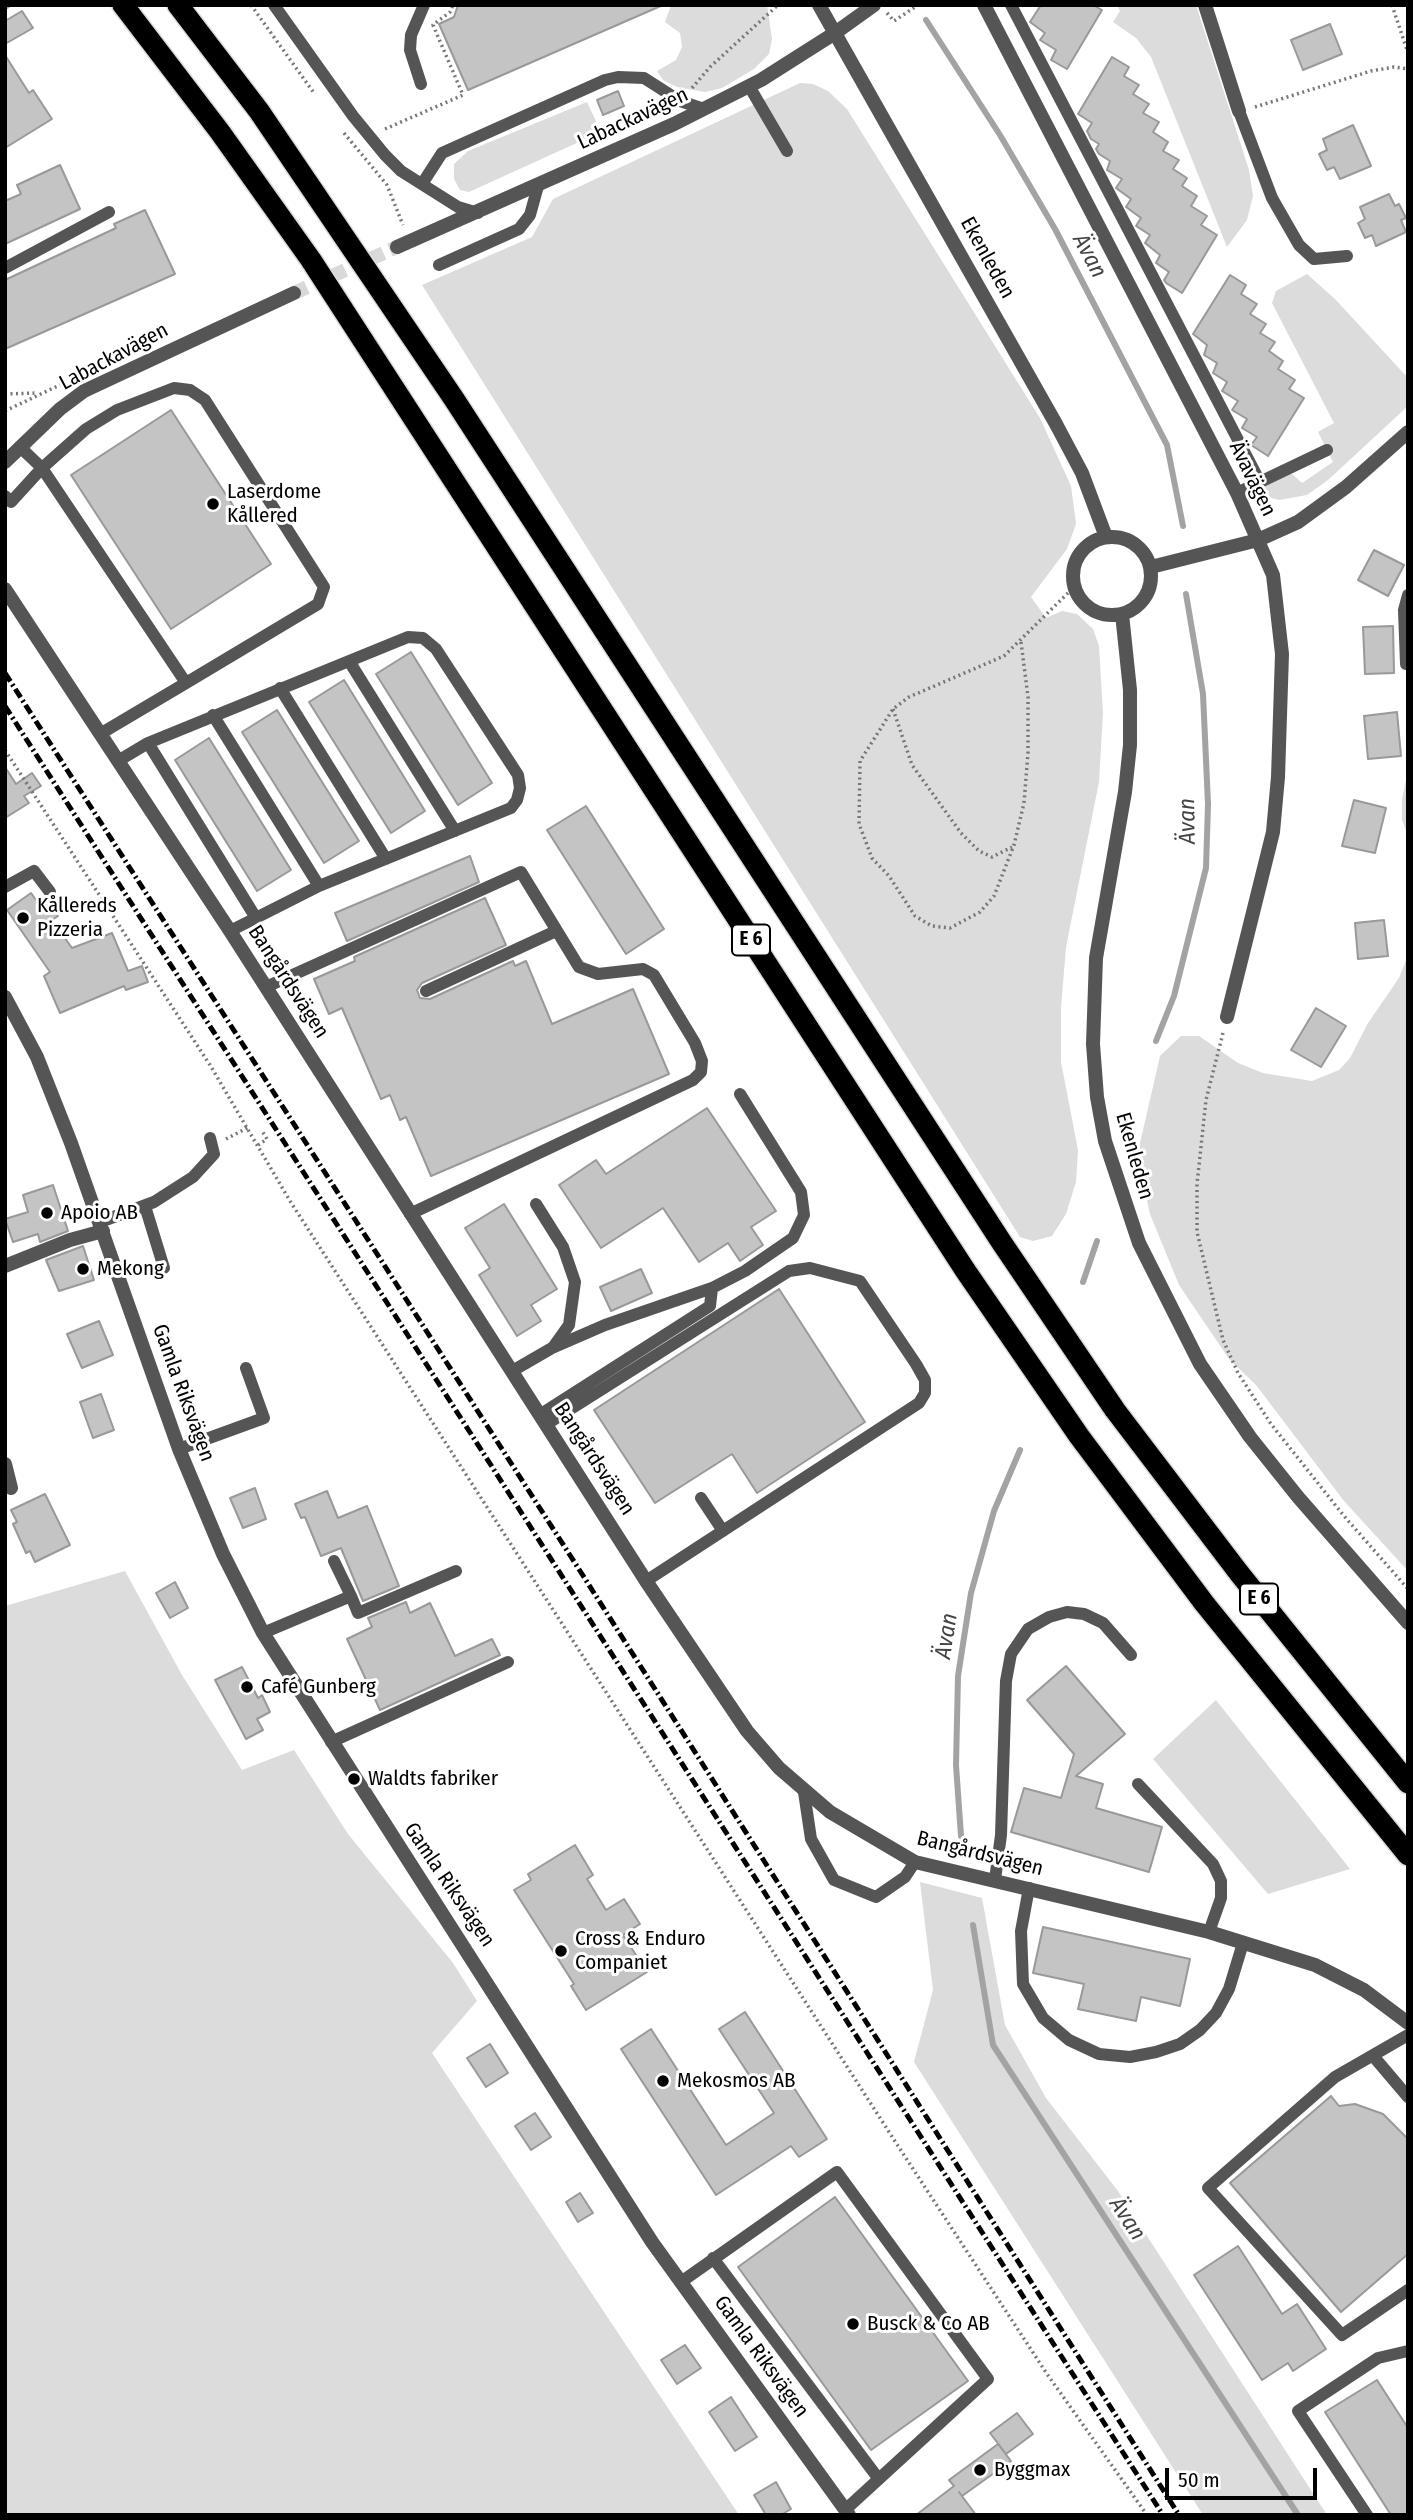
<!DOCTYPE html>
<html>
<head>
<meta charset="utf-8">
<style>
  body { margin:0 }
  #map { position:relative; width:1413px; height:2520px; overflow:hidden; background:#fff; font-family:"Fira Sans Condensed",sans-serif }
  canvas { display:block }
  .frame { position:absolute; inset:0; border:7px solid #000; pointer-events:none }
  .scale { position:absolute; left:1165px; top:2468px; width:152px; height:32px; box-sizing:border-box; border:4px solid #000; border-top:0; padding-left:9px; font-size:21px; line-height:24px; white-space:nowrap; color:#000; -webkit-text-stroke:5px #fff; paint-order:stroke }
</style>
</head>
<body>
<div id="map">
<canvas width="1413" height="2520"></canvas>
<div class="frame"></div>
<div class="scale">50 m</div>
</div>
<script>
const ctx = document.querySelector('canvas').getContext('2d');
ctx.lineJoin = 'round';
function fill(path, color) { ctx.fillStyle = color; ctx.fill(path, 'evenodd'); }
const toPath = rows => new Path2D(rows.map(r => 'M' + r).join(''));
function stroke(path, color, width, dash) { ctx.strokeStyle = color; ctx.lineWidth = width; ctx.lineCap = dash ? 'butt' : 'round'; ctx.setLineDash(dash || []); ctx.stroke(path); }
function drawText(font, color, halo, rows, align = 'center') {
  ctx.font = font + ' "Fira Sans Condensed",sans-serif'; ctx.lineWidth = 6; ctx.setLineDash([]); ctx.textBaseline = 'middle'; ctx.strokeStyle = halo; ctx.fillStyle = color; for (const [text, x, y, turn = 0] of rows) {
    ctx.save(); ctx.translate(x, y); ctx.rotate((+turn || 0) * Math.PI / 180); ctx.textAlign = isNaN(turn) ? turn : align; if (halo) ctx.strokeText(text, 0, 0); ctx.fillText(text, 0, 0); ctx.restore();
  }
}
fill(toPath([
  [671,5,767,5,772,39,769,54,754,69,722,88,705,92,677,87,663,80,657,71,676,60,682,47,680,33,665,22],
  [1117,5,1196,5,1249,170,1253,196,1247,220,1227,247,1151,57,1136,38,1113,22,1120,11],
  [800,83,813,84,828,91,847,109,1040,418,1071,486,1076,524,1067,549,1031,597,1046,618,1062,611,1077,614,1093,629,1099,646,1103,713,1099,782,1066,947,1061,1008,1061,1062,1078,1150,1076,1182,1066,1214,1052,1236,1033,1241,1020,1237,422,285,532,237,553,199],
  [587,102,601,132,469,192,460,190,454,179,454,164,468,151],
  [1307,274,1335,299,1408,378,1408,406,1328,480,1307,495,1279,500,1268,497,1262,492,1265,483,1290,472,1302,483,1333,462,1318,432,1334,423,1272,303,1276,291],
  [1408,771,1408,836,1402,820,1402,799],
  [1408,955,1408,1571,1344,1501,1256,1385,1229,1359,1179,1285,1150,1214,1137,1156,1160,1056,1181,1036,1199,1036,1238,1063,1263,1073,1312,1081,1339,1070,1350,1058,1368,1023,1399,978],
  [125,1571,182,1675,242,1770,294,1750,348,1834,453,1963,477,2001,432,2053,739,2515,5,2515,5,1606],
  [1216,1700,1350,1869,1268,1894,1153,1759],
  [920,1882,982,1898,1005,2025,1046,2098,1118,2191,1327,2515,1203,2515,914,2062,933,1990]
]), '#dcdcdc');
stroke(toPath([
  [5,7,8,5],
  [926,20,1000,135,1055,229,1167,445,1183,526],
  [1156,1041,1174,996,1206,868,1208,804,1203,694,1186,594],
  [1083,1282,1097,1241],
  [961,1836,956,1765,958,1676,971,1593,994,1511,1020,1450],
  [973,1925,993,2045,1298,2515]
]), '#a3a3a3', 6);
const building = toPath([
  [458,5,663,5,468,90,439,24,454,17,458,5],
  [1041,5,1093,5,1102,10,1067,69,1051,60,1056,50,1040,40,1045,33,1030,22,1041,5],
  [22,11,33,28,5,44,5,21,22,11],
  [1330,24,1342,54,1303,70,1291,40,1330,24],
  [5,55,29,93,33,90,52,119,5,148,5,55],
  [1112,57,1129,67,1124,76,1139,85,1133,94,1149,104,1143,113,1159,122,1153,132,1168,142,1163,151,1179,160,1173,169,1187,178,1182,186,1197,196,1191,206,1207,216,1201,225,1217,235,1182,293,1166,283,1164,280,1169,272,1156,263,1160,255,1145,243,1150,235,1136,226,1141,218,1126,207,1131,199,1116,188,1122,179,1107,170,1110,161,1099,154,1096,149,1099,144,1091,139,1087,131,1092,123,1078,114,1112,57],
  [618,91,624,106,603,115,597,100,618,91],
  [1353,125,1371,166,1340,179,1334,167,1327,170,1319,154,1327,150,1323,139,1353,125],
  [60,165,80,209,5,244,5,201,21,194,17,185,60,165],
  [1389,194,1395,206,1399,204,1406,218,1401,220,1406,232,1376,246,1372,235,1365,238,1358,223,1365,219,1360,207,1389,194],
  [145,210,175,274,5,349,5,280,116,228,114,224,145,210],
  [1230,275,1246,285,1241,294,1257,304,1250,314,1266,324,1260,333,1275,342,1269,351,1283,361,1278,369,1295,380,1289,389,1304,398,1268,456,1251,445,1257,437,1242,428,1247,419,1232,410,1238,401,1222,391,1227,382,1213,373,1217,363,1204,355,1207,345,1193,334,1230,275],
  [171,410,271,564,171,629,71,475,171,410],
  [1374,550,1404,565,1388,596,1358,580,1374,550],
  [1393,626,1394,673,1365,674,1363,627,1393,626],
  [411,652,492,783,458,805,376,674,411,652],
  [344,680,425,811,391,833,309,702,344,680],
  [277,710,359,841,324,863,242,732,277,710],
  [1397,712,1401,756,1368,759,1364,716,1397,712],
  [209,738,291,870,257,891,175,760,209,738],
  [5,767,16,784,32,773,41,786,24,796,29,803,5,818,5,767],
  [1354,800,1386,808,1375,853,1342,846,1354,800],
  [586,806,664,929,626,954,547,830,586,806],
  [470,856,479,882,347,941,335,913,470,856],
  [31,893,41,907,48,902,58,916,52,920,72,948,112,933,128,971,142,966,148,982,126,990,124,986,60,1013,44,976,50,972,7,910,31,893],
  [485,898,506,945,422,983,417,990,420,998,430,999,513,961,515,966,526,961,552,1024,633,989,669,1074,431,1176,406,1117,400,1120,390,1095,381,1099,342,1008,329,1014,314,979,355,961,354,957,485,898],
  [1384,920,1388,956,1358,959,1355,923,1384,920],
  [1316,1008,1346,1026,1321,1067,1291,1050,1316,1008],
  [707,1108,776,1211,751,1227,763,1245,740,1261,728,1243,699,1262,663,1208,601,1248,559,1185,596,1160,606,1174,707,1108],
  [53,1185,68,1231,40,1242,38,1234,13,1242,5,1219,28,1212,23,1195,53,1185],
  [504,1204,557,1289,531,1305,541,1321,517,1336,479,1275,490,1268,465,1228,504,1204],
  [83,1246,94,1280,59,1291,46,1260,83,1246],
  [641,1269,652,1293,611,1311,600,1287,641,1269],
  [779,1289,865,1422,757,1493,732,1454,655,1503,594,1410,779,1289],
  [99,1321,113,1355,82,1368,67,1334,99,1321],
  [101,1394,114,1430,93,1438,80,1402,101,1394],
  [255,1488,266,1519,243,1528,230,1498,255,1488],
  [327,1491,338,1518,367,1506,399,1586,363,1601,341,1548,321,1556,305,1517,301,1518,295,1504,327,1491],
  [45,1494,70,1545,35,1562,30,1551,26,1553,13,1524,17,1522,11,1510,45,1494],
  [175,1582,188,1608,170,1618,156,1593,175,1582],
  [406,1602,410,1613,430,1603,455,1656,492,1639,500,1655,380,1710,347,1639,372,1627,368,1618,406,1602],
  [1066,1666,1125,1734,1076,1776,1103,1784,1096,1808,1162,1827,1149,1872,1011,1832,1024,1788,1061,1798,1074,1754,1027,1700,1066,1666],
  [242,1667,258,1698,262,1695,270,1712,257,1719,263,1730,246,1739,215,1680,242,1667],
  [575,1845,593,1875,587,1879,606,1910,624,1899,640,1924,623,1935,647,1972,586,2010,571,1986,574,1984,514,1890,531,1880,528,1874,575,1845],
  [1043,1927,1190,1959,1180,2006,1141,1997,1136,2021,1078,2009,1084,1984,1033,1973,1043,1927],
  [745,2012,827,2139,799,2157,791,2146,716,2195,621,2049,651,2029,726,2145,774,2113,719,2029,745,2012],
  [490,2044,508,2073,486,2087,467,2058,490,2044],
  [1331,2096,1339,2106,1355,2104,1383,2114,1408,2139,1408,2254,1341,2312,1230,2183,1331,2096],
  [535,2113,551,2137,531,2150,515,2126,535,2113],
  [580,2193,593,2213,578,2222,566,2202,580,2193],
  [835,2197,968,2381,871,2450,738,2267,835,2197],
  [1238,2246,1282,2314,1297,2304,1326,2349,1293,2371,1288,2363,1262,2380,1194,2275,1238,2246],
  [685,2345,701,2368,677,2384,661,2360,685,2345],
  [1377,2380,1408,2428,1408,2515,1391,2515,1325,2412,1377,2380],
  [731,2397,757,2437,735,2451,709,2412,731,2397],
  [1017,2413,1033,2434,1006,2454,990,2433,1017,2413],
  [998,2444,1011,2461,962,2496,959,2492,976,2515,916,2515,954,2486,949,2480,998,2444],
  [776,2482,791,2509,781,2515,766,2515,754,2495,776,2482]
]);
fill(building, '#c4c4c4');
stroke(building, '#999', 2);
stroke(toPath([
  [294,293,397,247]
]), '#d9d9d9', 14, [14, 7]);
const motorway = toPath([
  [123,5,220,132,311,260,965,1270,1079,1436,1204,1603,1408,1855],
  [178,5,259,111,454,399,1002,1243,1115,1410,1239,1573,1408,1783]
]);
stroke(motorway, '#dbdbdb', 24);
stroke(toPath([
  [251,5,314,93],
  [1392,5,1408,53],
  [887,13,894,21,918,5],
  [692,88,710,67,778,5],
  [1255,107,1371,71,1394,67,1408,69],
  [385,129,463,95,433,25,450,12,453,5],
  [344,133,387,185,403,225],
  [5,394,38,393],
  [5,411,64,383],
  [1021,642,1028,697,1028,753,1024,803,1014,845,994,896,980,912,950,928,932,926,915,916,889,876,872,858,859,824,860,761,893,709,909,697,1004,656,1074,587],
  [893,709,912,765,961,833,979,851,992,857,1012,847],
  [5,750,210,1065,290,1201,900,2149,1047,2374,1147,2515],
  [1223,1033,1206,1100,1197,1184,1197,1232,1223,1340,1238,1373,1271,1424,1344,1516,1408,1589],
  [226,1139,249,1127],
  [258,1145,267,1139,262,1131]
]), '#777', 3.5, [2, 3.5]);
stroke(toPath([
  [274,5,353,116,385,155,401,171,458,207,478,213],
  [1011,5,1260,482],
  [421,84,410,50,411,35,424,5],
  [749,86,787,151],
  [1239,111,1272,198,1299,245,1314,259,1347,256],
  [422,184,442,153,605,80,618,77,644,78,680,101,704,109],
  [439,265,519,229,530,215,538,186],
  [5,268,109,212],
  [20,447,42,468,186,683,100,734],
  [1237,493,1327,450],
  [5,496,11,502,42,468,86,429,117,410,174,388,190,390,205,400,324,587,318,604,186,683],
  [349,661,455,831],
  [1406,664,1404,610,1408,595],
  [280,688,386,859],
  [213,715,319,886],
  [148,743,256,918],
  [118,761,148,743,408,637,423,638,436,649,518,775,520,788,517,800,511,808,319,886,230,931],
  [5,887,34,871,50,892],
  [266,987,521,872,579,967,598,974,643,969,654,975,695,1043,702,1061,701,1072,693,1080,410,1214],
  [426,991,556,931],
  [536,1204,563,1247,575,1282,569,1325,554,1346],
  [145,1206,164,1268],
  [100,1222,154,1202,193,1177,214,1154,210,1138],
  [514,1370,552,1348,605,1325,712,1288,745,1271,793,1238,804,1215,801,1192,740,1094],
  [541,1414,710,1306,712,1288],
  [547,1424,789,1271,810,1268,860,1281,916,1364,925,1380,925,1393,919,1403,646,1581],
  [179,1449,264,1418,246,1368],
  [701,1498,723,1531],
  [334,1561,351,1596],
  [263,1633,351,1596,358,1613,456,1571],
  [331,1742,508,1662],
  [1138,1784,1213,1864,1221,1881,1221,1898,1209,1932],
  [804,1792,811,1839,834,1880,876,1897,905,1877,915,1862],
  [995,1880,1001,1835,1006,1681,1011,1654,1028,1629,1049,1617,1067,1612,1084,1614,1103,1623,1131,1655],
  [1029,1888,1021,1931,1023,1984,1043,2018,1069,2040,1099,2054,1130,2057,1156,2052,1180,2044,1200,2030,1216,2013,1229,1989,1243,1943],
  [1408,2035,1335,2077,1208,2188,1342,2335,1408,2290],
  [1374,2057,1408,2097],
  [713,2258,878,2478],
  [681,2282,837,2172,988,2379,845,2510],
  [1367,2515,1298,2411,1378,2358,1408,2351]
]), '#555', 12);
stroke(toPath([
  [984,5,1237,493,1273,575,1282,654,1278,777,1273,832,1227,1017],
  [1205,5,1239,111],
  [397,247,674,124,761,80,835,33],
  [5,462,60,409,84,391,294,293],
  [1151,567,1258,540,1298,522,1346,487,1408,432],
  [5,589,230,931,646,1581,747,1731,779,1768,830,1812,915,1862,1209,1932,1315,1965,1364,1990,1408,2023],
  [5,1266,70,1240,103,1231],
  [5,1464,11,1488]
]), '#555', 14);
stroke(toPath([
  [819,5,1056,424,1082,473,1106,537],
  [835,33,874,5],
  '1073 576a39 39 0 1 1 78 0a39 39 0 1 1-78 0Z',
  [1122,614,1130,690,1130,745,1125,792,1096,958,1093,1044,1097,1097,1105,1141,1139,1243,1200,1364,1250,1437,1298,1497,1408,1623],
  [5,997,37,1057,71,1143,179,1449,223,1554,263,1633,652,2242,849,2515]
]), '#555', 14);
stroke(motorway, '#000', 21);
stroke(toPath([
  [5,673,582,1574,1179,2515],
  [5,706,1163,2515]
]), '#000', 5, [10, 3.5, 2, 3.5]);
for (const [x, y, r, color] of [
  [213,504,7,"#000"],
  [23,918,7,"#000"],
  [47,1213,7,"#000"],
  [83,1269,7,"#000"],
  [247,1687,7,"#000"],
  [354,1779,7,"#000"],
  [561,1951,7,"#000"],
  [663,2081,7,"#000"],
  [853,2324,7,"#000"],
  [980,2470,7,"#000"]
]) { const dot = new Path2D(); dot.arc(x, y, r, 0, 2 * Math.PI); ctx.fillStyle = color; ctx.fill(dot); stroke(dot, '#fff', 2.5); }
for (const [x, y, w] of [
  [751,940,38],
  [1259,1599,38]
]) { const box = new Path2D(); box.roundRect(x - w / 2, y - 15.5, w, 31, 5); ctx.fillStyle = '#fff'; ctx.fill(box); stroke(box, '#000', 2); }
drawText('bold 19px', '#000', null, [
  ["E 6",751,940],
  ["E 6",1259,1599]
]);
drawText('21px', '#000', '#fff', [
  ["Labackavägen",633,119,-25],
  ["Ekenleden",987,258,61],
  ["Labackavägen",114,357,-28],
  ["Ävavägen",1252,479,64],
  ["Bangårdsvägen",288,982,57],
  ["Ekenleden",1134,1156,74],
  ["Gamla Riksvägen",183,1393,70],
  ["Bangårdsvägen",594,1459,57],
  ["Bangårdsvägen",980,1854,14],
  ["Gamla Riksvägen",449,1885,56],
  ["Gamla Riksvägen",761,2357,54]
]);
drawText('21px', '#000', '#fff', [
  ["Laserdome",227,492],
  ["Kållered",227,516],
  ["Kållereds",37,906],
  ["Pizzeria",37,930],
  ["Apoio AB",61,1213],
  ["Mekong",97,1269],
  ["Café Gunberg",261,1687],
  ["Waldts fabriker",368,1779],
  ["Cross & Enduro",575,1939],
  ["Companiet",575,1963],
  ["Mekosmos AB",677,2081],
  ["Busck & Co AB",867,2324],
  ["Byggmax",994,2470]
], 'left');
drawText('italic 23px', '#444', '#fff', [
  ["Ävan",1089,256,62],
  ["Ävan",1188,821,-91],
  ["Ävan",947,1636,-81],
  ["Ävan",1127,2219,57]
]);
</script>
</body>
</html>
